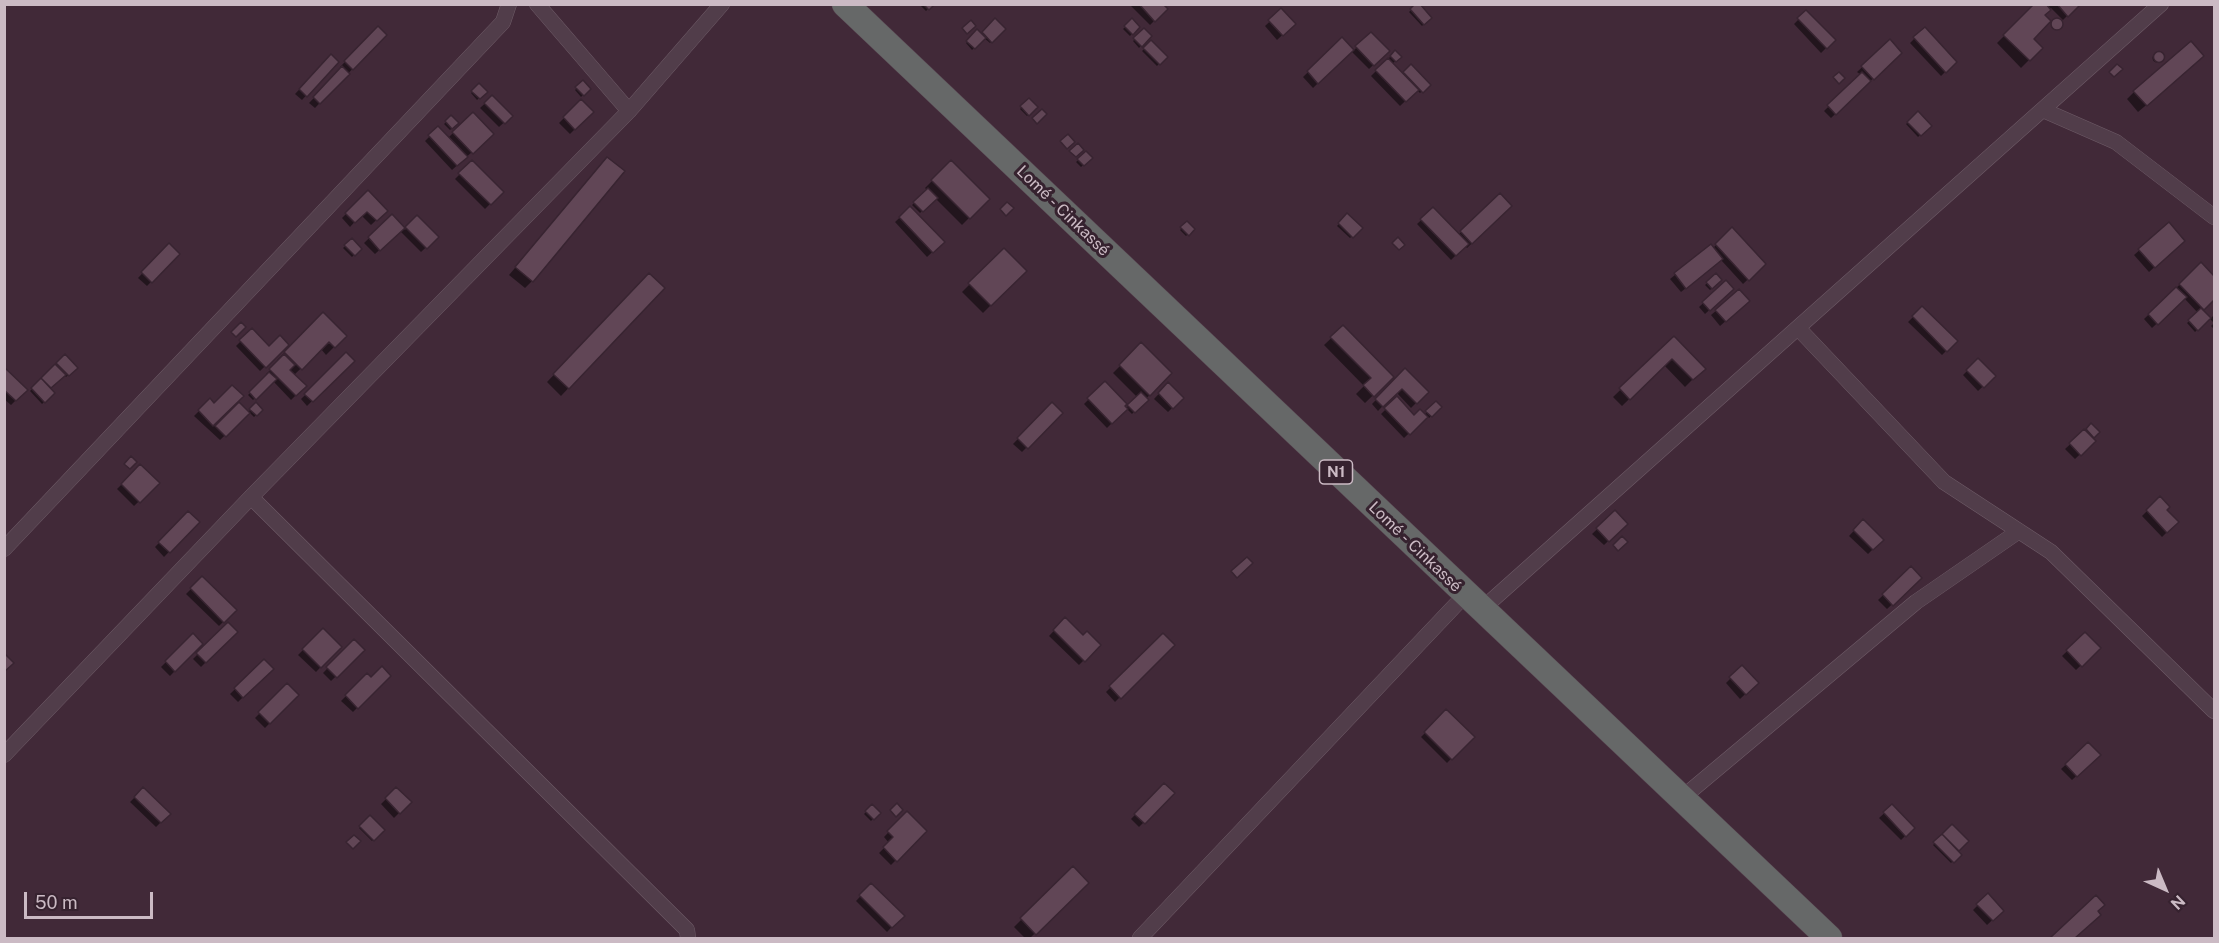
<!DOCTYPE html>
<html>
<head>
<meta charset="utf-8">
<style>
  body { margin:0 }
  #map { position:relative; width:2219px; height:943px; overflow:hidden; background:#412938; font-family:"Public Sans",sans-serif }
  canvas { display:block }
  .frame { position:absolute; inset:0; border:6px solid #cbbac4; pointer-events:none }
  .north { position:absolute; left:2135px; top:859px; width:60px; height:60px; -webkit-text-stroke:4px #36222f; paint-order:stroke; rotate:136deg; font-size:16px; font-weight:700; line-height:24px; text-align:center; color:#cbbac4 }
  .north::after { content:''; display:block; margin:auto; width:21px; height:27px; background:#cbbac4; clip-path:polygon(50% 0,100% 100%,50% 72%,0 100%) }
  .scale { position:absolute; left:24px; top:892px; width:129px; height:27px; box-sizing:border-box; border:3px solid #cbbac4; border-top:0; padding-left:8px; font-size:18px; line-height:21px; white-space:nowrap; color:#cbbac4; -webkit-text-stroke:4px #36222f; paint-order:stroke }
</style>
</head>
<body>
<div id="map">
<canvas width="2219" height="943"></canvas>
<div class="frame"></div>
<div class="north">N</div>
<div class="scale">50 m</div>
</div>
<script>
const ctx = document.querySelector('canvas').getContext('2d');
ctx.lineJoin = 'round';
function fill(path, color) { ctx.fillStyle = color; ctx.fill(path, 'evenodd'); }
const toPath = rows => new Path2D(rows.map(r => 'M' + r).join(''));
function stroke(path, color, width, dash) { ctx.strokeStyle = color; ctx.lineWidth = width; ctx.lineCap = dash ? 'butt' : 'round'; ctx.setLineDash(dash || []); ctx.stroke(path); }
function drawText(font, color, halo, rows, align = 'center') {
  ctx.font = font + ' "Public Sans",sans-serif'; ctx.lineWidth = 6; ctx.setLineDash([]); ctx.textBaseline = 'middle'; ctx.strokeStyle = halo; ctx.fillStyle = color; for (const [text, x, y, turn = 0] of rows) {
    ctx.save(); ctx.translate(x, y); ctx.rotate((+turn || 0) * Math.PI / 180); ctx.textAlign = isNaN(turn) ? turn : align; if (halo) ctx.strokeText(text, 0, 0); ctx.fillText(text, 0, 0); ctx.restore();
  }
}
fill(toPath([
  [919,4,933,4,926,11],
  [1129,4,1160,4,1165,10,1150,25],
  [1417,4,1430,18,1422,26,1409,12],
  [2036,4,2079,4,2063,20,2051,8,2043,15,2032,39,2041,48,2021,68,1997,43],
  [1281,11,1294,24,1277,40,1265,26],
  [1806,12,1834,40,1821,53,1794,24],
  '2051 25a5 5 0 1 1 10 0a5 5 0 1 1-10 0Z',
  [995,20,1004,29,990,43,984,38,972,50,966,43,977,32,981,35],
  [1132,21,1138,27,1130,36,1123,29],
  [378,28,385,35,315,108,309,103,342,69,340,67],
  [1924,29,1955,62,1941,76,1910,43],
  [1144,30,1150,36,1139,48,1133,41],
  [1371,34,1388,51,1369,69,1351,51,1313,88,1303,77,1342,39,1353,51],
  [1890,41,1900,53,1831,118,1824,111,1861,75,1857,72],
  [1151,42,1165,57,1157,66,1142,51],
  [1395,52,1400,57,1392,64,1402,75,1411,66,1429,85,1420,93,1417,90,1400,106,1371,76],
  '2152.5 58a4.5 4.5 0 1 1 9 0a4.5 4.5 0 1 1-9 0Z',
  [331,56,337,62,302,100,295,94],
  [2195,64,2138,112,2127,99,2134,92],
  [582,83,589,89,581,97,575,90],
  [479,85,486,92,477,100,471,93],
  [492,97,511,116,499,127,480,108],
  [1029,100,1036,107,1027,116,1020,109],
  [581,101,592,112,570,134,559,123],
  [1918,113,1929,126,1918,137,1906,124],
  [472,114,492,134,452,170,425,141,438,128,448,138],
  [451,117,457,123,450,130,444,124],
  [1086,153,1091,158,1081,167,1076,162],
  [607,159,532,281,525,288,509,275],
  [472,162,502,192,485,209,455,179],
  [951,162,988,199,962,225,935,198,920,213,912,205,927,190,925,188],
  [368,192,386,211,371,225,361,215,350,227,342,218],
  [1500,195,1510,206,1467,248,1465,246,1451,260,1417,224,1433,209,1458,235],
  [910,208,943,242,927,257,895,222],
  [1347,215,1360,228,1350,238,1337,226],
  [392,216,405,230,417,217,437,237,421,252,400,231,375,254,364,243],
  [1187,223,1193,229,1186,236,1180,230],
  [2169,224,2179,245,2149,272,2134,255],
  [1732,230,1764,264,1743,284,1721,260,1681,292,1670,279,1711,246,1713,248],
  [352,240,360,249,352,257,343,248],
  [169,245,178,254,147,286,138,278],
  [1004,250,1025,271,983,313,962,292],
  [2201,264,2214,279,2214,298,2202,310,2209,318,2195,332,2187,323,2198,313,2184,298,2152,328,2144,319],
  [649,275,663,288,561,396,547,382],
  [1716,275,1720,280,1710,290,1705,285],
  [1726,282,1732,289,1705,314,1699,307],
  [1739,291,1743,306,1720,326,1711,315],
  [1922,308,1956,341,1942,355,1908,322],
  [323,315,345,336,326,355,321,349,294,375,305,386,291,400,273,381,253,400,248,395,267,376,266,374,279,362,277,360],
  [2214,315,2214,329,2211,326,2214,323,2210,319],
  [1343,327,1392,377,1365,403,1356,394,1364,386,1324,345],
  [252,330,269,348,287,345,260,371,236,346],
  [1674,338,1703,369,1685,387,1664,365,1622,406,1613,397],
  [1141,345,1170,373,1132,414,1126,408,1137,397,1113,373],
  [346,355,352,361,307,406,301,399],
  [65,356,76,368,66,377,64,375,49,389,53,393,42,404,30,391],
  [1978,360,1994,376,1978,391,1963,375],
  [4,369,26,390,11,405,4,399],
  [1405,370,1427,392,1411,408,1396,392,1378,411,1372,404],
  [1105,383,1126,409,1107,428,1084,404],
  [1168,384,1182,398,1168,412,1154,399],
  [1396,399,1414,417,1424,415,1436,403,1440,407,1429,418,1427,416,1404,438,1381,414],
  [210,400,214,405,236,402,247,413,256,404,261,410,254,417,249,412,220,440,194,416],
  [1052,404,1061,413,1022,452,1013,444],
  [2091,425,2098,432,2091,438,2094,441,2075,459,2065,449],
  [140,466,158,483,134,506,117,489],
  [2160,498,2165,510,2177,522,2162,537,2142,516],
  [1615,512,1626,524,1604,545,1592,534],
  [188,513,198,522,164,557,155,547],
  [1863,521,1882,540,1868,554,1849,536],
  [1911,569,1920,578,1887,609,1878,600],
  [202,578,235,610,219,626,186,594],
  [1065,619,1083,637,1099,645,1079,665,1049,636],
  [228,624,236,632,201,667,193,659],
  [323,630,340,647,316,672,298,655],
  [2085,634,2099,648,2076,670,2062,656],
  [193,635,201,644,170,676,161,667],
  [1163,635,1172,645,1115,702,1106,692],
  [354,641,363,650,331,681,323,673],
  [264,661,272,669,238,702,230,694],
  [1742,667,1757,683,1740,699,1726,683],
  [367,675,371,679,389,676,353,712,341,701],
  [287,686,297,695,265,728,255,718],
  [1446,712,1472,737,1447,763,1421,737],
  [2088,744,2099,755,2072,780,2061,769],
  [1164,785,1173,793,1139,827,1131,819],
  [143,789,169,814,156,827,130,802],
  [396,789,410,802,394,818,381,804],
  [872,806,879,813,871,821,864,814],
  [1892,806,1913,828,1901,840,1879,818],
  [907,813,925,831,891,865,879,853,889,843,884,837],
  [370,817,383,830,372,841,359,828],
  [1952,827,1966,841,1956,852,1959,855,1951,863,1933,845],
  [1073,868,1087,883,1030,938,1025,938,1014,927],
  [871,885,902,916,887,932,856,901],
  [1988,895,2002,911,1987,925,1973,910]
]), '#0007');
const building = toPath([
  [923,4,935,4,929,10,923,4],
  [1139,4,1163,4,1168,9,1155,22,1139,4],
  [1415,4,1420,4,1432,18,1424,25,1410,9,1415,4],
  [2034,4,2046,4,2051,10,2045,15,2051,21,2034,39,2043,48,2030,61,2003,35,2034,4],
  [2057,4,2081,4,2068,17,2057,4],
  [1281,8,1296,24,1283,36,1268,20,1281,8],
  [1806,10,1836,40,1827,49,1797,18,1806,10],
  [995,18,1006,29,992,43,982,32,995,18],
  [1132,18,1140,27,1133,35,1124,26,1132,18],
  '2051 24a6 6 0 1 1 12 0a6 6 0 1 1-12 0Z',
  [971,20,976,26,967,34,962,28,971,20],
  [378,26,387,35,353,70,344,61,378,26],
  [1925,27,1957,62,1946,73,1913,37,1925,27],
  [1144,28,1152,36,1142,47,1133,38,1144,28],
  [977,29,986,38,975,49,966,41,977,29],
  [1371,32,1390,51,1374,66,1355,46,1371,32],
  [1342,37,1354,50,1318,84,1307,71,1342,37],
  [1890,39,1902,53,1874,80,1861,66,1890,39],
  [1151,40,1168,57,1160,65,1143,48,1151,40],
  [2191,41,2204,56,2147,106,2133,91,2191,41],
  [1395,50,1402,57,1396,62,1390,56,1395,50],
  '2153.5 57a5.5 5.5 0 1 1 11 0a5.5 5.5 0 1 1-11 0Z',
  [331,54,339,62,307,97,299,89,331,54],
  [1388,58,1419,90,1406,102,1375,70,1388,58],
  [1411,64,1431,85,1423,93,1403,72,1411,64],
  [2117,64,2123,69,2114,77,2109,72,2117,64],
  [342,66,350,74,320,104,313,97,342,66],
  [1839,72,1845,78,1839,84,1833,77,1839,72],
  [1862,72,1871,81,1836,115,1827,105,1862,72],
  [583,80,591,89,584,96,575,87,583,80],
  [479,83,488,92,480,99,471,91,479,83],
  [492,95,513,116,505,124,484,103,492,95],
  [1029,98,1038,107,1029,116,1020,106,1029,98],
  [581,99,594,112,575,130,563,117,581,99],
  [1042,109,1047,114,1037,124,1032,118,1042,109],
  [1918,111,1932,126,1921,136,1907,122,1918,111],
  [473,112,494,134,473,154,452,132,473,112],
  [451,115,459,123,452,129,445,121,451,115],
  [438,126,468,157,457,166,428,135,438,126],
  [1068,134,1075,142,1067,149,1060,141,1068,134],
  [1078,143,1084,150,1076,157,1069,151,1078,143],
  [1086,151,1093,158,1084,166,1077,159,1086,151],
  [607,157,625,171,533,282,515,267,607,157],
  [472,160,504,192,491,205,458,173,472,160],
  [951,160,990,199,970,219,931,180,951,160],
  [928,188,938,198,923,212,913,202,928,188],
  [368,190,388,211,377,221,367,212,355,223,345,213,368,190],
  [1500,193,1512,206,1472,244,1460,231,1500,193],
  [1007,202,1014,208,1006,216,1000,209,1007,202],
  [910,206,945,242,933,253,899,217,910,206],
  [1433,207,1469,244,1456,256,1420,219,1433,207],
  [1347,213,1363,228,1353,238,1338,223,1347,213],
  [392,214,405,228,380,251,368,237,392,214],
  [417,215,439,237,427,249,405,227,417,215],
  [1187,221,1195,229,1189,236,1180,227,1187,221],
  [2169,222,2185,241,2155,268,2138,249,2169,222],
  [1732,227,1766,264,1749,281,1715,244,1732,227],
  [1398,237,1405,245,1399,250,1392,243,1398,237],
  [352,238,362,249,355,256,344,245,352,238],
  [169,243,180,254,152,283,141,272,169,243],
  [1711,244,1723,259,1686,289,1674,273,1711,244],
  [1004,248,1027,271,991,306,968,283,1004,248],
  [2201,262,2214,276,2214,300,2204,310,2179,284,2201,262],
  [649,273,665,288,569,389,553,374,649,273],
  [1716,273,1722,280,1712,289,1706,282,1716,273],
  [1726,280,1734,289,1710,311,1702,302,1726,280],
  [2176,287,2187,297,2158,325,2148,314,2176,287],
  [1739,289,1750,301,1726,322,1715,310,1739,289],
  [1922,306,1958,341,1947,352,1912,316,1922,306],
  [2201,308,2211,318,2198,331,2188,320,2201,308],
  [323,312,347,336,335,348,329,342,302,370,284,352,323,312],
  [241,322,246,327,236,337,231,332,241,322],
  [1343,325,1394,377,1374,397,1363,385,1371,378,1330,337,1343,325],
  [252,328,269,346,280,335,289,345,266,368,239,340,252,328],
  [1674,336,1706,369,1693,380,1672,359,1630,400,1619,388,1674,336],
  [1141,342,1172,373,1150,396,1119,365,1141,342],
  [346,352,355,361,313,402,304,394,346,352],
  [65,354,78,368,69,376,56,363,65,354],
  [284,354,295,365,290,370,307,386,296,396,269,369,284,354],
  [1978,358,1996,376,1984,388,1966,370,1978,358],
  [55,364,66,375,51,388,41,378,55,364],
  [4,367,28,390,16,401,4,390,4,367],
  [1405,368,1429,392,1417,404,1402,389,1383,407,1375,399,1405,368],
  [269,372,277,379,256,400,249,392,269,372],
  [41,378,55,393,45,403,31,388,41,378],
  [1105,381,1127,404,1125,406,1128,409,1112,424,1087,398,1105,381],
  [1168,382,1184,398,1173,409,1158,393,1168,382],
  [232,385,244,396,213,426,198,410,210,398,214,403,232,385],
  [1141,392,1149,400,1135,413,1127,405,1141,392],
  [1397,396,1414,415,1420,409,1428,417,1410,435,1384,408,1397,396],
  [1436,401,1442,407,1432,417,1425,411,1436,401],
  [239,402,250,413,226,437,215,426,239,402],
  [256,402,263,410,257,416,249,409,256,402],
  [1052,402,1063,413,1028,449,1017,438,1052,402],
  [2091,423,2100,432,2094,438,2086,429,2091,423],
  [2084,429,2096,441,2081,456,2069,443,2084,429],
  [131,456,137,462,130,469,124,464,131,456],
  [140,464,160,483,140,503,121,484,140,464],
  [2160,496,2170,507,2167,510,2179,522,2167,533,2146,510,2160,496],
  [1615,510,1628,524,1609,542,1596,528,1615,510],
  [188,511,200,522,170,553,158,542,188,511],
  [1863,519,1884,540,1873,550,1853,530,1863,519],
  [1622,536,1628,542,1618,551,1613,545,1622,536],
  [1247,557,1253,563,1237,578,1231,571,1247,557],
  [1911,566,1922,578,1893,606,1882,594,1911,566],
  [202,576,237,610,224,623,190,588,202,576],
  [1065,617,1083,635,1087,631,1101,645,1085,662,1053,630,1065,617],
  [228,622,238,632,206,663,196,653,228,622],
  [323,628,342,647,321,668,302,649,323,628],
  [2085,632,2101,648,2082,667,2066,650,2085,632],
  [193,633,203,644,175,672,165,661,193,633],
  [1163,633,1175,645,1121,699,1109,686,1163,633],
  [354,639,365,650,337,678,326,667,354,639],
  [4,653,14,663,4,672,4,653],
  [264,659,274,669,243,698,234,688,264,659],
  [1742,665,1759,683,1746,695,1729,677,1742,665],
  [382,666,391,676,358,709,345,695,367,673,371,677,382,666],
  [287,683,299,695,270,724,258,712,287,683],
  [1446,709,1475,737,1452,760,1424,732,1446,709],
  [2088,742,2101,755,2077,777,2065,764,2088,742],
  [1164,783,1175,793,1145,824,1134,814,1164,783],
  [143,787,171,814,161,823,134,797,143,787],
  [396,787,412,802,400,814,385,798,396,787],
  [897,803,903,810,896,817,890,810,897,803],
  [872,804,881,813,874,820,865,811,872,804],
  [1892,804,1915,828,1906,837,1883,812,1892,804],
  [907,811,927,831,897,862,883,847,893,837,887,831,907,811],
  [370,815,385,830,374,841,359,826,370,815],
  [1952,824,1969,841,1959,851,1942,834,1952,824],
  [1942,834,1962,855,1954,863,1933,842,1942,834],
  [354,835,361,841,353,849,346,842,354,835],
  [1073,866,1089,883,1036,935,1020,918,1073,866],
  [871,883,905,916,892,928,859,895,871,883],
  [1988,893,2004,911,1993,921,1976,904,1988,893],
  [2096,895,2105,905,2098,911,2101,915,2075,938,2050,938,2096,895]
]);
fill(building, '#614656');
stroke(building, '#382431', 1.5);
const minor = toPath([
  [537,4,629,111],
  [2043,110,2116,142,2214,217],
  [1798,328,1944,482,2051,552,2214,711],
  [251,497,687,930,688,938],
  [4,549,503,22,509,4],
  [1481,610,2161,4],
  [4,755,251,497,629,111,722,4],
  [1682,798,1916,602,2019,531],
  [1140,938,1465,595]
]);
const trunk = toPath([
  [845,4,1829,938]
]);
stroke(minor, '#6e5b67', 16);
stroke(trunk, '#584551', 27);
stroke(minor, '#513d4a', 15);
stroke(trunk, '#666868', 26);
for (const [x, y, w] of [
  [1336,472,33]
]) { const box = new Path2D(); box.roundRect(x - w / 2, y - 12, w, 24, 4.5); ctx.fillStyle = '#36222f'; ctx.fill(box); stroke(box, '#cbbac4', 1.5); }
drawText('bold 15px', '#cbbac4', null, [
  ["N1",1336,472]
]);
drawText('16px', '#cbbac4', '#36222f', [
  ["Lomé - Cinkassé",1063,211,44],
  ["Lomé - Cinkassé",1415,547,44]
]);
</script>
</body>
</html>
